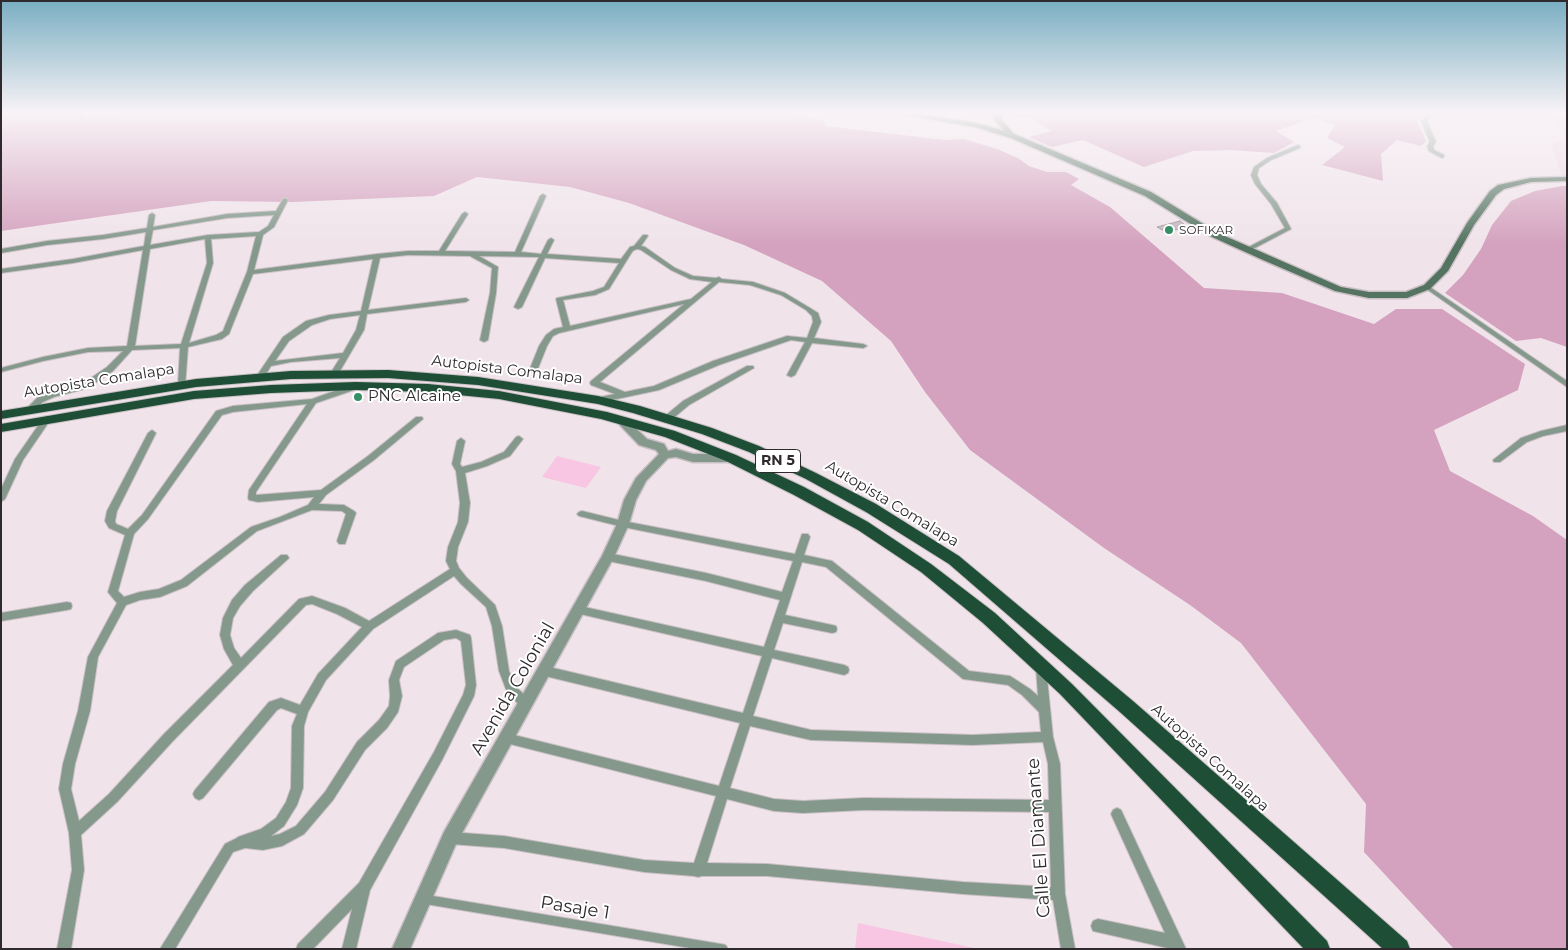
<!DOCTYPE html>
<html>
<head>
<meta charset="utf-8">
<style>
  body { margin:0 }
  #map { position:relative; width:1568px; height:950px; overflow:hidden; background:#f0e4ea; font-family:Montserrat,sans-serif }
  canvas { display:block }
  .frame { position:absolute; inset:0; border:2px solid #2f2a2d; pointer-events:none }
</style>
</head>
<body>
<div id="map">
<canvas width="1568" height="950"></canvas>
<div class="frame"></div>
</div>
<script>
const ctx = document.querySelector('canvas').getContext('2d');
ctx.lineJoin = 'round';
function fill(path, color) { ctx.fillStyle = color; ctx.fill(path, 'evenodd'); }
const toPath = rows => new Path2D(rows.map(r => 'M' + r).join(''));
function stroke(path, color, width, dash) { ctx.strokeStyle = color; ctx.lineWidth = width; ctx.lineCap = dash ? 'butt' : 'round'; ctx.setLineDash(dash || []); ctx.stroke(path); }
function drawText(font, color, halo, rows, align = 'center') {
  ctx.font = font + ' Montserrat,sans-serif'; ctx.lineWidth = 4; ctx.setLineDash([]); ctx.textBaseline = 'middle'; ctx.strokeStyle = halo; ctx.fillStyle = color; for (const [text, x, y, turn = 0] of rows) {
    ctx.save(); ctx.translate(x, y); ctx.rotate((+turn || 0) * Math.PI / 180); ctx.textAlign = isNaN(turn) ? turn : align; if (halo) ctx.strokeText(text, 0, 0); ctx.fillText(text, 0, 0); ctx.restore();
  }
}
fill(toPath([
  [1552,116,1567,119,1567,177,1562,176,1551,145,1564,139,1560,128]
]), '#ebd7e1');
fill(toPath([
  [557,456,601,467,586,488,542,477],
  [858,923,979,949,855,949]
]), '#f8c6e2');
fill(toPath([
  [1,112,81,112,85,117,134,112,790,113,823,120,826,126,945,140,964,139,997,149,1018,158,1029,166,1047,172,1066,172,1079,179,1071,185,1110,207,1204,288,1282,293,1374,324,1396,309,1442,309,1525,364,1518,390,1434,430,1450,471,1533,516,1567,540,1567,949,1454,949,1364,852,1366,804,1241,643,1190,605,1104,548,970,450,925,392,891,341,822,281,744,245,629,203,570,187,477,177,434,196,292,202,211,201,1,231],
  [1004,112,1113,113,1428,112,1417,121,1426,141,1421,146,1397,140,1381,154,1383,181,1322,165,1345,147,1327,138,1335,125,1314,118,1276,131,1294,142,1274,153,1231,150,1193,151,1144,167,1083,140,1052,147,1029,137,1051,131,1029,117,1013,116,1003,114],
  [1562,186,1567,186,1567,347,1541,338,1516,341,1445,293,1463,275,1481,249,1492,225,1511,201,1535,191]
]), '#d4a2be');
const building = toPath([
  [1180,221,1188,227,1166,232,1157,227,1180,221]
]);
fill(building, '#c2b7bd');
stroke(building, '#a2979d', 1);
const pedestrian = toPath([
  [423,899,723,949]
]);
const minor = toPath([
  [1440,112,1481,112,1479,114,1432,115,1427,121,1436,142,1433,146,1434,150,1444,155,1444,157,1442,158,1429,151,1427,146,1430,142,1421,121,1429,113,1440,112],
  [1298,145,1300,146,1300,148,1271,160,1259,168,1257,175,1261,184,1277,203,1291,229,1249,251,1245,251,1245,249,1285,228,1271,204,1255,184,1251,175,1254,167,1267,158,1298,145],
  [543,194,546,196,521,252,541,254,548,240,551,238,554,240,547,254,621,259,630,247,634,246,643,235,647,235,648,236,641,246,645,247,675,268,693,276,716,278,719,277,722,279,753,282,785,293,810,308,818,313,821,322,814,338,863,344,867,346,863,348,812,343,795,375,791,377,787,375,805,342,791,340,719,365,659,390,598,403,594,400,595,398,615,394,591,385,590,383,591,381,684,304,559,333,553,336,547,346,537,371,533,373,529,371,539,346,546,335,554,329,563,327,556,299,557,298,593,291,604,287,619,263,545,258,522,307,518,309,514,307,539,257,479,256,498,267,496,293,488,340,484,342,480,340,490,293,492,268,470,256,408,255,380,258,368,310,466,298,469,300,466,302,367,314,364,330,337,376,334,376,330,374,340,358,291,362,271,366,263,379,257,379,256,377,283,337,306,321,329,315,361,311,373,259,253,274,229,334,222,339,188,347,185,387,179,387,178,385,180,348,132,350,113,371,88,388,54,397,43,402,32,412,29,413,25,410,37,398,48,393,82,384,107,367,123,351,88,352,43,361,1,372,1,368,43,357,88,348,127,346,143,250,73,263,1,273,1,269,73,259,144,246,146,232,103,239,47,245,1,253,1,249,47,241,103,235,147,228,149,215,152,213,155,215,153,227,227,214,276,211,283,199,285,198,288,200,274,227,263,235,254,270,377,254,408,251,439,251,462,214,465,212,468,214,445,251,515,252,540,196,543,194],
  [274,215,268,226,259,232,208,235,150,245,153,230,227,218,274,215],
  [256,236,247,272,223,331,216,335,189,343,213,263,211,239,256,236],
  [205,239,207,263,181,344,135,346,150,249,205,239],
  [638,249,641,250,671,270,690,279,712,282,691,299,570,326,563,300,595,295,609,289,632,252,634,250,638,249],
  [719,282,750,285,781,295,806,310,812,316,813,322,807,338,787,336,713,361,654,386,625,392,600,382,719,282],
  [360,315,356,330,343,353,275,361,289,341,312,325,330,319,360,315],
  [1427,285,1567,381,1567,387,1425,288,1425,286,1427,285],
  [747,366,753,366,754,368,689,405,671,420,665,420,664,418,665,416,683,401,747,366],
  [351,385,357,385,358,387,357,389,316,403,256,492,256,495,321,490,368,456,416,417,422,417,423,419,374,460,326,495,319,504,344,505,354,511,356,513,345,544,339,544,337,541,346,514,342,511,312,510,257,531,187,586,160,597,140,600,126,605,98,657,90,711,75,764,71,789,79,821,109,794,164,734,233,665,224,649,220,635,223,618,232,600,245,585,281,555,287,555,289,558,253,591,240,606,233,618,230,635,234,648,241,658,299,599,312,596,345,608,369,621,450,569,446,561,448,547,458,522,460,503,456,471,452,464,457,441,461,438,465,441,460,464,462,467,481,462,504,452,516,437,519,436,523,439,510,456,487,466,465,473,470,503,468,522,458,547,456,561,459,568,467,578,495,605,502,626,509,671,515,686,530,700,532,704,530,708,526,709,522,708,507,692,499,671,492,626,486,607,461,584,454,576,373,629,326,680,308,712,304,726,303,788,297,805,284,826,271,836,280,834,296,826,325,792,357,742,379,720,389,706,390,696,389,680,396,661,438,633,456,630,470,635,471,638,476,685,474,696,442,760,370,890,356,949,342,949,352,909,313,949,296,949,298,944,359,883,434,752,463,695,466,685,461,641,456,638,444,640,404,667,399,680,402,696,398,712,387,728,365,750,333,800,304,834,282,846,263,850,245,848,233,852,175,949,160,949,225,844,237,838,238,837,261,829,276,818,286,802,291,788,292,726,297,714,281,708,277,710,203,798,199,800,195,798,193,794,195,790,269,702,281,698,300,705,318,674,362,627,337,614,312,604,306,605,172,742,117,802,81,835,84,870,71,949,57,949,72,870,69,833,59,789,63,764,78,711,88,657,117,603,108,592,125,535,109,528,105,521,107,511,148,433,152,430,156,433,117,511,115,521,116,524,128,529,142,515,216,411,233,406,312,399,351,385],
  [307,404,249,490,248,498,249,500,258,502,314,497,308,505,280,517,251,527,181,580,159,589,140,592,124,597,118,591,134,534,148,519,222,415,233,412,307,404],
  [47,416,51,419,23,460,5,499,1,502,1,489,15,459,44,417,47,416],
  [1567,425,1567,431,1543,436,1527,442,1500,462,1494,462,1493,460,1521,438,1541,431,1567,425],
  [582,511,623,521,795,554,802,534,808,534,810,537,804,555,832,561,969,671,1010,676,1030,689,1038,696,1036,668,1037,665,1041,663,1045,665,1046,668,1053,737,1060,764,1065,894,1075,949,1061,949,1053,900,963,894,767,876,702,876,698,877,694,876,644,872,504,848,450,844,446,842,444,838,446,834,450,832,504,836,644,860,694,863,716,796,506,743,502,742,500,738,502,734,506,733,719,786,740,723,545,676,541,674,540,671,541,668,545,666,743,713,762,656,580,614,576,613,575,610,576,607,580,606,764,647,780,600,706,581,608,561,605,560,603,557,605,554,608,553,706,573,782,592,793,561,623,527,579,516,577,514,579,512,582,511],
  [802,562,826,567,963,679,1008,685,1022,695,1039,712,1041,732,973,735,811,730,753,716,772,658,844,675,848,673,849,670,848,667,844,665,774,650,783,623,832,633,836,632,837,629,836,626,832,625,785,615,802,562],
  [750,726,811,740,973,745,1043,742,1048,764,1049,800,864,798,803,801,774,799,730,788,750,726],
  [727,799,774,811,803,813,864,810,1049,812,1051,887,963,882,767,864,707,863,727,799],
  [67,602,71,603,72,606,71,609,67,610,1,621,1,613,67,602],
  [1117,808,1121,810,1186,949,1172,949,1093,931,1091,926,1093,921,1098,919,1165,933,1111,814,1113,810,1117,808]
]);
const tertiary = toPath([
  [622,418,626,419,647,439,664,444,668,451,676,449,693,454,731,454,737,458,731,462,693,462,676,457,668,458,646,481,636,500,629,524,614,557,456,844,410,949,392,949,444,832,602,556,617,524,624,500,636,478,659,454,656,450,639,445,618,423,617,421,622,418]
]);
const secondary = toPath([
  [888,112,907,112,976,123,1005,131,995,121,992,112,1000,112,1002,120,1014,134,1151,192,1218,233,1341,287,1369,292,1406,292,1424,285,1441,268,1467,223,1490,191,1498,185,1531,178,1567,177,1567,181,1531,182,1504,189,1496,195,1474,225,1448,271,1430,289,1407,298,1369,298,1335,291,1263,260,1212,237,1145,196,1011,138,975,127,888,112]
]);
const trunk = toPath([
  [388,370,478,377,598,396,640,406,712,428,759,446,816,473,876,504,959,556,1133,701,1407,941,1410,949,1383,949,1121,713,949,564,866,512,806,479,749,452,702,434,633,413,598,404,478,385,388,378,291,379,196,387,1,419,1,411,196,379,291,371,388,370],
  [356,382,428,384,499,391,607,412,675,431,736,455,804,487,868,522,931,564,995,613,1072,684,1327,941,1330,949,1304,949,1060,694,983,623,921,572,858,530,794,495,726,461,665,437,601,419,499,399,428,392,356,390,271,393,194,399,1,432,1,424,194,391,271,385,356,382]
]);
stroke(pedestrian, '#c9bfc4', 11);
stroke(minor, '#c9bfc4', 2);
stroke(tertiary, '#c9bfc4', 3);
stroke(secondary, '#c9bfc4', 3);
stroke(trunk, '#c9bfc4', 2);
stroke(pedestrian, '#84998c', 9);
fill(minor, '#84998c');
fill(tertiary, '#84998c');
fill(secondary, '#547461');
fill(trunk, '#1e4e36');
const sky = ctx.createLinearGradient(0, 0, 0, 245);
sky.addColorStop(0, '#79aec2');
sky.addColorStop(0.46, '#f8f3f6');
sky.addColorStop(1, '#f8f3f600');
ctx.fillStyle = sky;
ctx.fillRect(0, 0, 1568, 245);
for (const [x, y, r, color] of [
  [1169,230,5,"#368f64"],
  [358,397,5,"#368f64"]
]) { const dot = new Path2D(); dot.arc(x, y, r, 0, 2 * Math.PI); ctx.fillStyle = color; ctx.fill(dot); stroke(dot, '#fff', 2); }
drawText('12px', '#2f2a2d', '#fff', [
  ["SOFIKAR",1179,230]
], 'left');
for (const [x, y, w] of [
  [778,461,45]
]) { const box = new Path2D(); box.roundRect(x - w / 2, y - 11.5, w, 23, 4); ctx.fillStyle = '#fff'; ctx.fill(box); stroke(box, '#2f2a2d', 1); }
drawText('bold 14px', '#2f2a2d', null, [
  ["RN 5",778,461]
]);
drawText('15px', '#2f2a2d', '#fff', [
  ["Autopista Comalapa",507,370,7],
  ["Autopista Comalapa",99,381,-9],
  ["Autopista Comalapa",892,504,31],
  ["Autopista Comalapa",1210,758,42]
]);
drawText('15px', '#2f2a2d', '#fff', [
  ["PNC Alcaine",368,397]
], 'left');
drawText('18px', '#2f2a2d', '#fff', [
  ["Avenida Colonial",513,689,-60],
  ["Calle El Diamante",1039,838,-94],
  ["Pasaje 1",575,908,9]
]);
</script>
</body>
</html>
